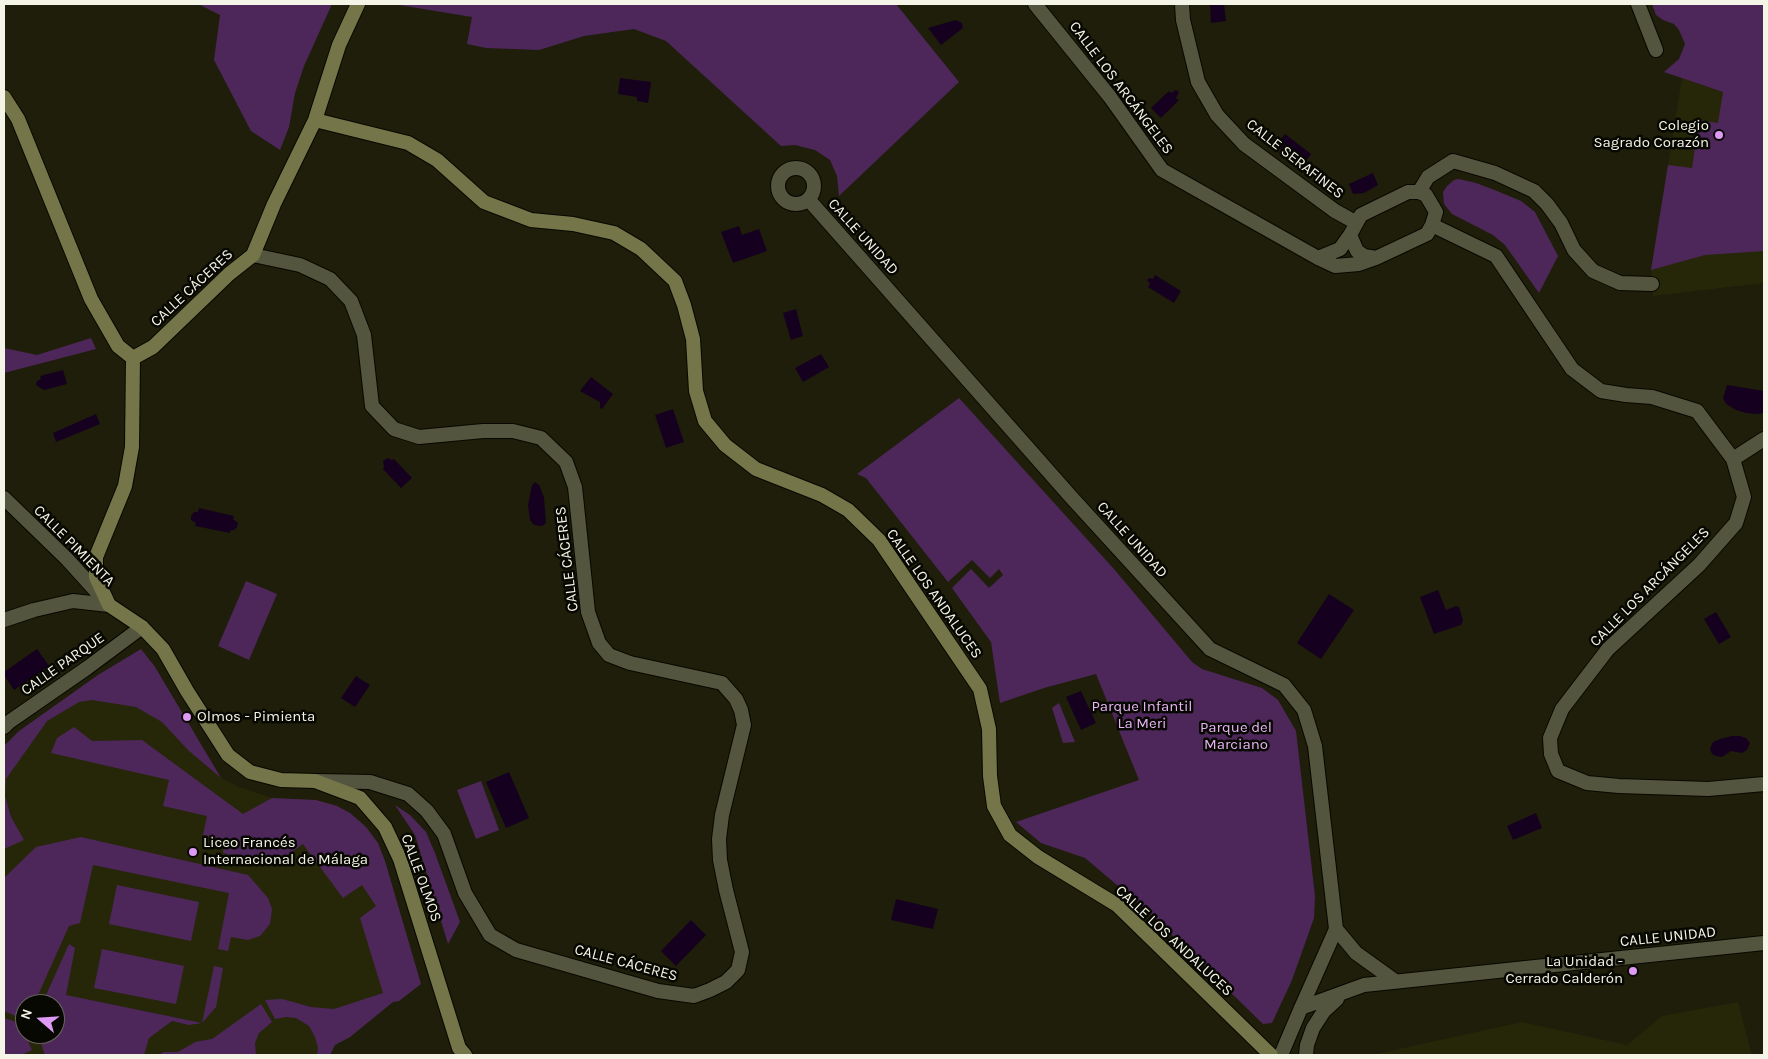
<!DOCTYPE html>
<html>
<head>
<meta charset="utf-8">
<style>
  body { margin:0 }
  #map { position:relative; width:1768px; height:1059px; overflow:hidden; background:#1e1e0a; font-family:Karla,sans-serif }
  canvas { display:block }
  .frame { position:absolute; inset:0; border:5px solid #f4f4e7; pointer-events:none }
  .north { position:absolute; left:15px; top:994px; width:50px; height:50px; box-sizing:border-box; background:#080802; border:1px solid #66665e; border-radius:50%; rotate:289deg; font-size:14px; font-weight:700; line-height:20px; text-align:center; color:#f4f4e7 }
  .north::after { content:''; display:block; margin:auto; width:18px; height:22px; background:#dd99f3; clip-path:polygon(50% 0,100% 100%,50% 72%,0 100%) }
</style>
</head>
<body>
<div id="map">
<canvas width="1768" height="1059"></canvas>
<div class="frame"></div>
<div class="north">N</div>
</div>
<script>
const ctx = document.querySelector('canvas').getContext('2d');
ctx.lineJoin = 'round';
function fill(path, color) { ctx.fillStyle = color; ctx.fill(path, 'evenodd'); }
const toPath = rows => new Path2D(rows.map(r => 'M' + r).join(''));
function stroke(path, color, width, dash) { ctx.strokeStyle = color; ctx.lineWidth = width; ctx.lineCap = dash ? 'butt' : 'round'; ctx.setLineDash(dash || []); ctx.stroke(path); }
function drawText(font, color, halo, rows, align = 'center') {
  ctx.font = font + ' Karla,sans-serif'; ctx.lineWidth = 5; ctx.setLineDash([]); ctx.textBaseline = 'middle'; ctx.strokeStyle = halo; ctx.fillStyle = color; for (const [text, x, y, turn = 0] of rows) {
    ctx.save(); ctx.translate(x, y); ctx.rotate((+turn || 0) * Math.PI / 180); ctx.textAlign = isNaN(turn) ? turn : align; if (halo) ctx.strokeText(text, 0, 0); ctx.fillText(text, 0, 0); ctx.restore();
  }
}
fill(toPath([
  [1764,8,1764,283,1653,296,1651,270,1682,78,1723,92],
  [141,649,155,667,221,778,239,787,272,798,316,800,337,806,350,813,366,827,378,843,385,861,421,984,399,1001,393,1002,350,1037,335,1045,330,1055,4,1055,4,746,19,731,98,675],
  [25,1004,55,1004,55,1034,25,1034],
  [1738,1002,1752,1055,1371,1055,1522,1022,1627,1045,1662,1016]
]), '#262609');
fill(toPath([
  [198,4,332,4,304,66,295,93,289,127,280,150,251,131,214,60,220,15],
  [393,4,896,4,959,82,839,196,837,176,830,160,815,150,795,145,781,146,666,41,634,29,584,36,539,50,486,48,467,44,472,17],
  [1652,4,1764,4,1764,251,1705,255,1651,270,1668,165,1692,168,1699,120,1718,123,1723,92,1664,72,1679,59,1685,44,1679,30,1674,24,1663,20,1656,15],
  [1459,179,1476,183,1497,191,1521,201,1535,212,1558,256,1539,293,1505,245,1493,235,1452,214,1444,204,1443,192,1447,186,1454,180],
  [91,338,96,349,4,373,4,348,37,355],
  [959,398,1114,569,1192,662,1202,669,1262,688,1278,700,1296,731,1315,896,1314,918,1292,980,1272,1023,1263,1024,1143,907,1085,858,1041,843,1016,822,1139,780,1096,674,1044,688,1000,703,991,642,952,588,971,569,989,588,1003,575,999,569,990,578,972,560,948,582,866,478,857,474],
  [246,581,277,594,249,660,218,646],
  [141,649,155,667,221,778,188,750,162,722,136,707,92,700,79,702,47,721,6,779,5,796,11,817,24,840,4,849,4,746,19,731,98,675],
  [1059,703,1075,742,1063,743,1052,708],
  [74,727,92,741,142,740,243,814,272,798,316,800,337,806,350,813,366,827,378,843,385,861,421,984,399,1001,393,1002,350,1037,335,1045,330,1055,317,1055,318,1048,315,1037,309,1026,296,1018,286,1017,275,1019,265,1000,282,999,311,1007,334,1009,383,993,360,918,376,906,362,885,343,898,303,844,283,858,280,863,262,864,223,853,225,840,203,835,207,816,163,806,169,780,51,753,57,738],
  [481,781,499,830,476,839,457,790],
  [395,805,410,815,426,832,435,853,460,922,448,944,415,835],
  [81,837,248,875,268,898,272,909,270,924,260,936,248,940,231,937,228,951,218,949,229,893,93,865,80,923,69,926,34,1004,25,1004,25,1018,23,1019,4,1011,4,878,36,847],
  [117,885,199,902,191,941,109,924],
  [69,944,75,948,66,995,202,1023,214,966,223,968,216,1007,202,1023,189,1025,172,1021,149,1038,144,1055,45,1055,38,1034,55,1034,55,1004,42,1004],
  [102,949,184,966,176,1004,94,988],
  [261,1004,272,1022,259,1033,255,1043,256,1055,158,1055,164,1052,178,1052,195,1042,212,1039],
  [4,1018,16,1022,22,1028,32,1050,21,1055,4,1055]
]), '#4e275a');
fill(toPath([
  [1210,4,1224,4,1226,21,1211,23],
  [956,20,962,23,963,28,941,45,928,28],
  [620,78,651,82,648,103,637,101,637,97,618,94],
  [1176,90,1179,92,1176,98,1179,100,1161,118,1151,108,1169,91,1171,93],
  [1285,134,1311,154,1303,165,1276,145],
  [1373,173,1378,185,1364,193,1353,194,1349,184],
  [739,226,742,235,759,229,767,251,733,263,721,232],
  [1155,275,1181,291,1174,303,1148,287,1150,284,1147,280,1149,278,1153,279],
  [796,309,803,336,791,340,783,313],
  [821,354,829,367,803,382,795,368],
  [63,370,67,384,44,390,36,385,37,381,41,379,40,376],
  [591,377,613,394,602,409,600,408,600,402,580,391],
  [1727,385,1764,391,1764,413,1758,414,1746,413,1736,410,1726,404,1723,398],
  [673,409,684,442,666,448,655,415],
  [96,414,100,424,56,442,53,433],
  [387,458,392,460,394,459,412,478,401,488,383,469,384,467,383,461],
  [535,482,539,485,544,497,546,523,542,526,534,525,530,520,528,505,532,485],
  [199,508,234,516,233,519,238,523,237,527,234,530,231,530,230,533,195,526,196,523,191,520,191,516,194,512,198,512],
  [1438,590,1446,610,1456,606,1459,607,1463,620,1461,625,1434,634,1420,597],
  [1329,594,1354,610,1321,659,1297,643],
  [1716,612,1731,637,1719,644,1704,619],
  [37,649,49,666,14,690,4,675,4,672],
  [356,676,370,685,355,707,341,698],
  [1081,691,1096,723,1081,730,1066,697],
  [1732,736,1740,736,1746,738,1750,743,1747,750,1742,753,1731,751,1722,757,1716,756,1712,754,1710,749,1713,742,1720,739],
  [509,772,529,818,506,828,486,782],
  [1536,813,1542,828,1513,840,1507,826],
  [896,899,938,909,933,929,891,920],
  [691,920,706,935,676,966,661,951]
]), '#16001f');
const minor = toPath([
  [1182,4,1183,20,1198,82,1217,115,1244,144,1335,211,1355,222],
  [1638,4,1656,50],
  '778 186a18 18 0 1 1 36 0a18 18 0 1 1-36 0Z',
  [1419,192,1428,177,1453,161,1495,173,1534,191,1547,204,1561,223,1574,250,1593,271,1620,283,1652,284],
  [809,200,1072,498,1210,649,1284,685,1304,710,1315,746,1336,929,1356,953,1395,981],
  [253,255,300,265,330,279,351,301,364,335,372,406,394,429,419,437,483,431,513,431,541,438,566,462,575,487,588,612,599,643,609,655,630,663,722,683,736,699,741,710,744,725,722,815,719,839,720,860,726,890,742,952,738,970,726,982,710,990,694,996,658,991,516,950,490,935,465,893,444,834,427,811,408,794,370,782,318,781],
  [1733,459,1764,439],
  [4,498,67,559,105,601],
  [4,727,9,722,87,668,142,627],
  [1301,1008,1336,929]
]);
const tertiary = toPath([
  [1035,4,1110,97,1162,170,1318,258,1335,266,1359,264,1376,258],
  [1408,192,1419,192,1426,195,1436,212,1432,225,1427,234,1376,258,1364,256,1357,251,1350,235,1361,215,1408,192],
  [1432,225,1496,256,1572,369,1601,391,1626,395,1652,397,1697,411,1733,459,1744,497,1736,523,1699,565,1608,649,1562,709,1550,738,1551,754,1558,771,1587,783,1619,786,1708,789,1764,784],
  [1318,258,1340,249,1350,235],
  [4,620,34,610,73,601,109,605],
  [1281,1055,1301,1008,1364,985,1764,943],
  [1306,1055,1307,1045,1313,1028,1324,1011,1337,999]
]);
const secondary = toPath([
  [4,97,18,119,91,299,118,346,133,358],
  [315,120,408,143,437,160,484,202,531,220,573,224,614,233,641,249,675,281,684,305,693,339,696,391,705,421,725,445,756,469,822,495,848,510,879,540,980,689,989,729,990,776,994,806,1010,835,1038,857,1117,905,1271,1055],
  [133,358,132,447,125,486,96,557,96,577,109,605,142,627,163,649,187,691,228,755,250,772,281,780,315,781,360,798,385,827,400,859,459,1048,465,1055],
  [133,358,153,347,229,274,253,255,274,204,315,120,339,45,358,4]
]);
stroke(minor, '#080800', 16);
stroke(tertiary, '#080800', 16);
stroke(secondary, '#080800', 16);
stroke(minor, '#54553e', 14);
stroke(tertiary, '#54553e', 14);
stroke(secondary, '#747548', 14);
for (const [x, y, r, color] of [
  [1719,135,5,"#dd99f3"],
  [187,717,5,"#dd99f3"],
  [193,852,5,"#dd99f3"],
  [1633,971,5,"#dd99f3"]
]) { const dot = new Path2D(); dot.arc(x, y, r, 0, 2 * Math.PI); ctx.fillStyle = color; ctx.fill(dot); stroke(dot, '#080802', 2); }
drawText('15px', '#f4f4e7', '#080802', [
  ["CALLE LOS ARCÁNGELES",1121,88,53],
  ["CALLE SERAFINES",1295,159,38],
  ["CALLE UNIDAD",863,237,48],
  ["CALLE CÁCERES",192,288,-43],
  ["CALLE UNIDAD",1132,540,48],
  ["CALLE PIMIENTA",74,546,45],
  ["CALLE CÁCERES",567,559,-97],
  ["CALLE LOS ARCÁNGELES",1650,587,-45],
  ["CALLE LOS ANDALUCES",934,594,55],
  ["CALLE PARQUE",63,664,-35],
  ["CALLE OLMOS",421,878,70],
  ["CALLE UNIDAD",1668,937,-6],
  ["CALLE LOS ANDALUCES",1174,941,43],
  ["CALLE CÁCERES",626,963,15]
]);
drawText('15px', '#f4f4e7', '#080802', [
  ["Colegio",1709,126],
  ["Sagrado Corazón",1709,143],
  ["Olmos - Pimienta",197,717,"left"],
  ["Liceo Francés",203,843,"left"],
  ["Internacional de Málaga",203,860,"left"],
  ["La Unidad -",1623,962],
  ["Cerrado Calderón",1623,979]
], 'right');
drawText('15px', '#e7b4f8', '#080802', [
  ["Parque Infantil",1142,707],
  ["La Meri",1142,724],
  ["Parque del",1236,728],
  ["Marciano",1236,745]
]);
</script>
</body>
</html>
